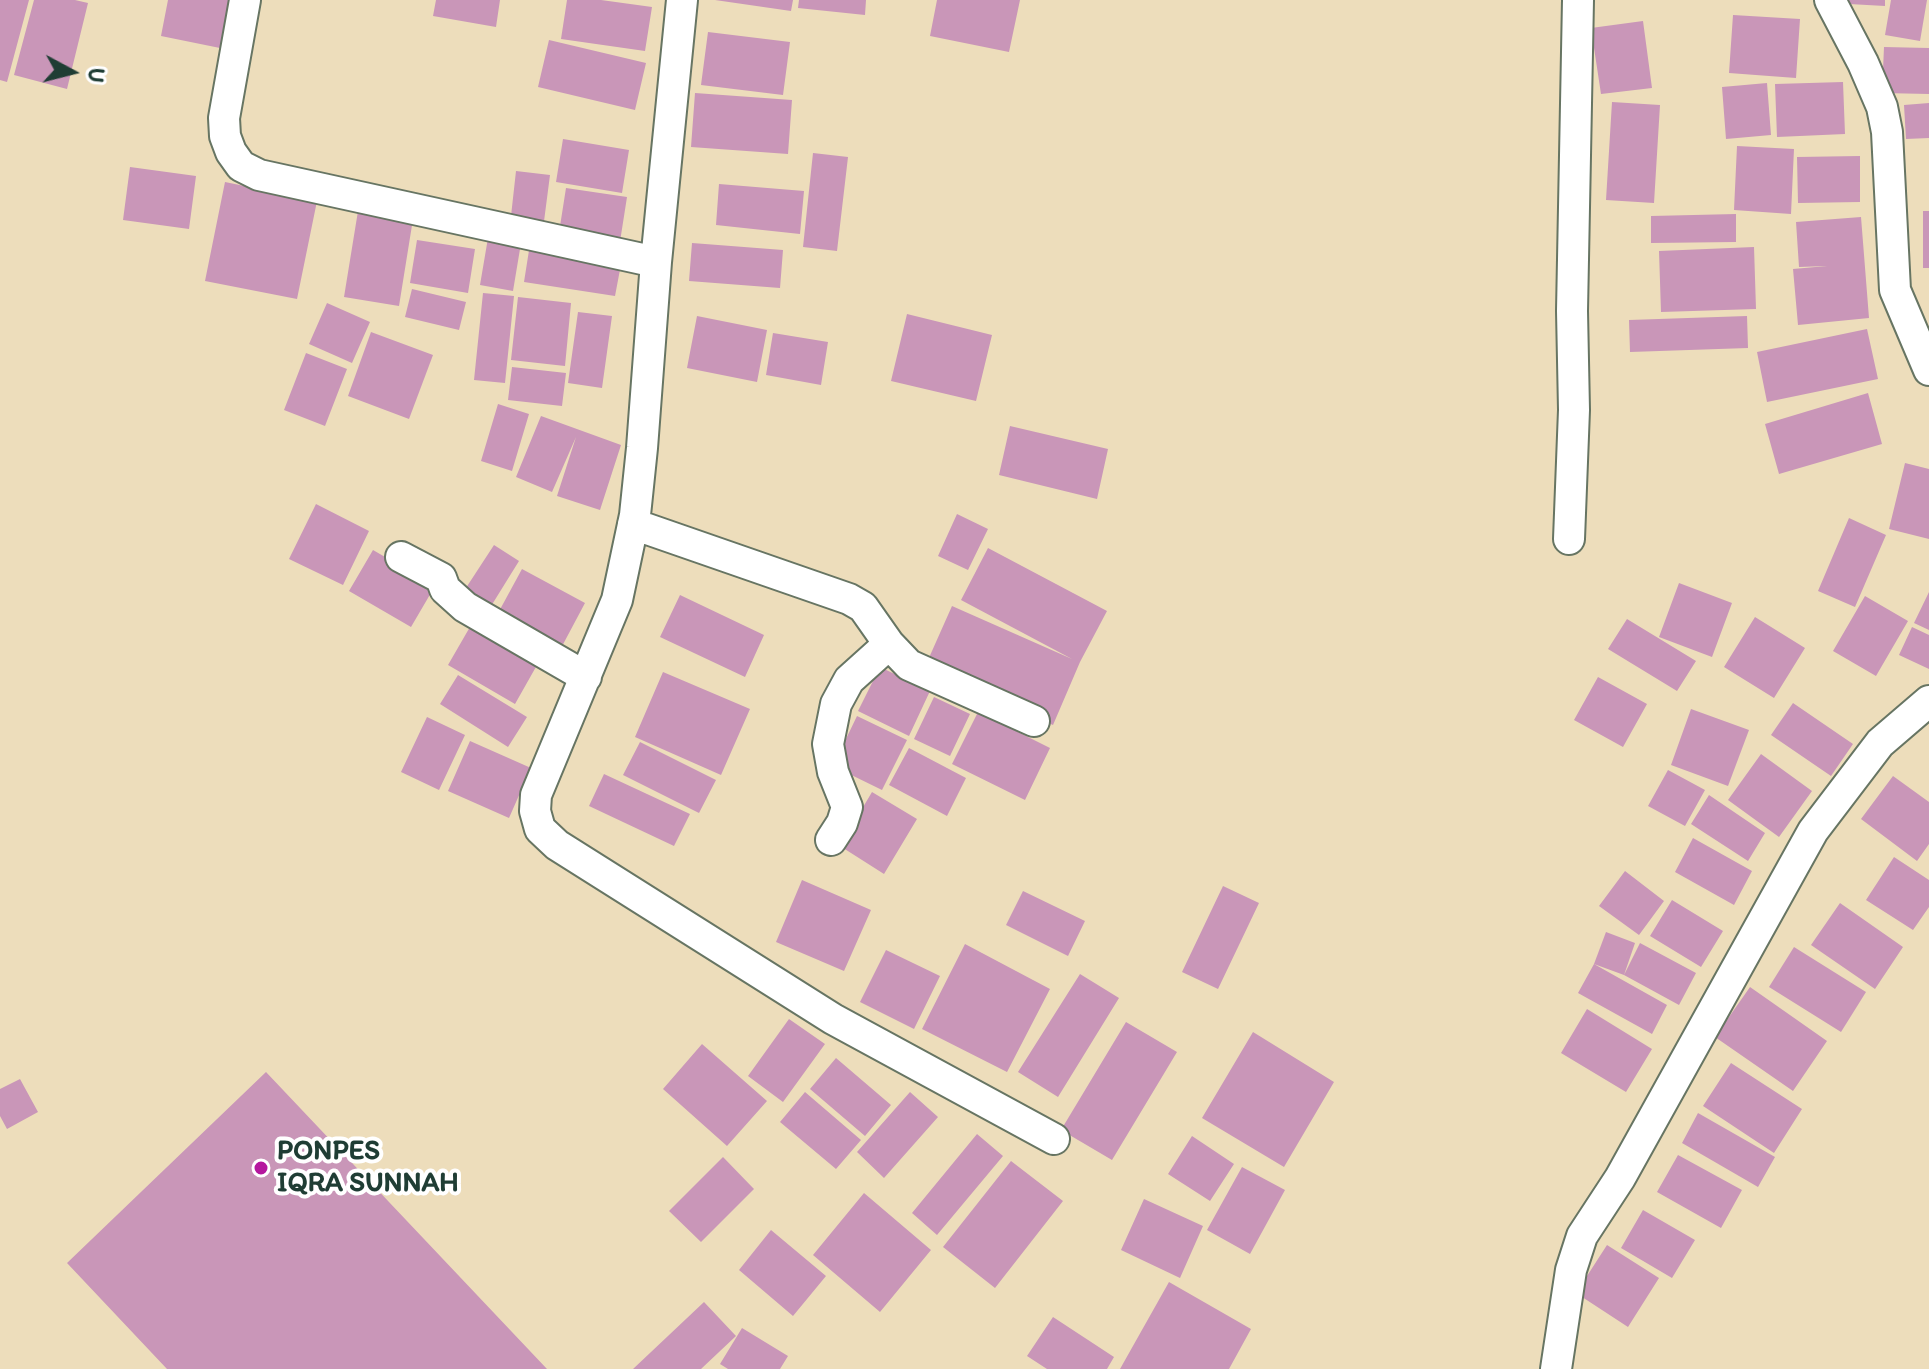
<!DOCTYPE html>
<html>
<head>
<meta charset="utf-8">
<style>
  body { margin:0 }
  #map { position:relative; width:1929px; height:1369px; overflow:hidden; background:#edddbb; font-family:Itim,sans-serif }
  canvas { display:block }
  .north { position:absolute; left:32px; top:32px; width:80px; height:80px; -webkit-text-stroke:6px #fff; paint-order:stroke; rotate:97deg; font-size:22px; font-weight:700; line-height:32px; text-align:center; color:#1f3d34 }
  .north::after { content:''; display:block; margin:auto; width:28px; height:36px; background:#1f3d34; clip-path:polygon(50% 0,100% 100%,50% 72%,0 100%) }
</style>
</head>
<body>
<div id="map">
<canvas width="1929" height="1369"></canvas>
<div class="north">U</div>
</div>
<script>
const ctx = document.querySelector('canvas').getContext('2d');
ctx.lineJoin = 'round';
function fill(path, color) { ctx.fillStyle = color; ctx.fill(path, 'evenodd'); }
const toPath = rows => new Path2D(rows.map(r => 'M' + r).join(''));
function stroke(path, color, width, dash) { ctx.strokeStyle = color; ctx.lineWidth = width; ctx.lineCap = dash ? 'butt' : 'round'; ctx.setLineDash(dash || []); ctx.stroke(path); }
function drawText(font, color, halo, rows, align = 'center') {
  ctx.font = font + ' Itim,sans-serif'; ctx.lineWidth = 8; ctx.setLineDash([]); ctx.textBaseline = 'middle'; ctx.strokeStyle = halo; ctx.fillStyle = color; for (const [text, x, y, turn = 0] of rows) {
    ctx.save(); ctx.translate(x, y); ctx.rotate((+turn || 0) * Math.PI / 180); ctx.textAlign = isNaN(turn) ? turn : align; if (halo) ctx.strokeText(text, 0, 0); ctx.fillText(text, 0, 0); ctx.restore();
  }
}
fill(toPath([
  [0,0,29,0,7,82,0,80],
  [34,0,75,0,88,3,67,89,14,75],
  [168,0,230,0,220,48,161,36],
  [436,0,500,0,496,27,433,16],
  [567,0,601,0,652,7,645,51,561,39],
  [715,0,793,0,791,11],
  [799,0,866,0,865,15,798,8],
  [937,0,1020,0,1009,52,930,36],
  [1849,0,1885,0,1885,6,1849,4],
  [1891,0,1927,0,1920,41,1885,35],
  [1733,15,1800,19,1796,78,1729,73],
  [1643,21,1652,88,1601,94,1591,28],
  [708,32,790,42,783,95,701,85],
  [549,40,646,63,635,110,538,87],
  [1884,47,1929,48,1929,94,1882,93],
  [1843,82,1845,134,1777,137,1775,84],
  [1767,83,1771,135,1726,139,1722,87],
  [695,93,792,100,788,154,691,147],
  [1612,102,1660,105,1654,203,1606,200],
  [1929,103,1929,138,1906,139,1904,105],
  [563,139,629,150,622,193,556,182],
  [1737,146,1794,149,1791,214,1734,210],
  [813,153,848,157,837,251,803,247],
  [1860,156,1860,202,1798,203,1797,157],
  [130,167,196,176,189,229,123,220],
  [516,171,550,175,543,229,510,225],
  [225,182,317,201,297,299,205,281],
  [719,184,804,191,800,234,716,225],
  [566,188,627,197,619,248,558,239],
  [358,211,413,219,399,306,344,297],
  [1923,211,1929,211,1929,268,1923,268],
  [1736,214,1736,242,1651,243,1651,216],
  [1861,217,1869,318,1798,325,1793,269,1827,266,1799,267,1796,222],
  [489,232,522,237,513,291,480,285],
  [417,240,475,249,468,293,410,283],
  [692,243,783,250,780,288,689,281],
  [530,244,622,259,615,296,524,282],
  [1754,247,1756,309,1661,312,1659,251],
  [412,289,466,302,459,330,405,317],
  [483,293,514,296,505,383,474,380],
  [518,297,571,303,565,366,511,360],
  [327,303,370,322,352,363,309,344],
  [578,312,612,316,602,388,568,383],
  [907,314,992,335,976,401,891,381],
  [697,316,767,330,757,382,687,368],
  [1747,316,1748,348,1630,352,1629,320],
  [1867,329,1878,379,1767,402,1757,352],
  [371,332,433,355,409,419,348,396],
  [773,333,828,342,821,385,766,375],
  [306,353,347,369,325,426,284,410],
  [512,367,566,373,562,406,508,400],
  [1868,393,1882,444,1779,474,1765,424],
  [498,404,529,414,512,471,481,461],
  [541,416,621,445,600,510,557,496,576,437,552,492,516,477],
  [1010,426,1108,449,1097,499,999,475],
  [1905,463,1929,469,1929,539,1889,529],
  [316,504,369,531,343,585,289,559],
  [957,514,988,529,968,570,938,556],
  [1849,518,1886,535,1855,607,1818,591],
  [494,545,519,561,488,611,462,594],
  [988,548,1107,611,1080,662,1053,725,924,669,952,606,1072,659,961,600],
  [373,550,435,586,411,627,349,591],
  [522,569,585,603,560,650,497,615],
  [1679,583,1732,603,1712,657,1659,637],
  [1929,592,1929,630,1914,623],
  [680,595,764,635,745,677,660,637],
  [1865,596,1908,621,1876,676,1833,651],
  [1755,617,1805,648,1774,698,1724,667],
  [1627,619,1696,661,1677,691,1608,649],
  [474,620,541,658,515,704,448,665],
  [1912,627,1929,635,1929,669,1899,655],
  [880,667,930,691,909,736,858,711],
  [663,672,750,709,721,775,635,737],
  [458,675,527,717,508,747,440,704],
  [1598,677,1647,704,1623,747,1574,720],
  [934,697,970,714,950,756,914,739],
  [1793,703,1853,744,1831,776,1771,735],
  [1691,709,1749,730,1728,786,1671,765],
  [978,712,1050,748,1025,800,952,764],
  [857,716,907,740,882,790,833,766],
  [427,717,465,735,439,790,401,772],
  [470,741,531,768,509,818,448,791],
  [640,742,716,780,699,813,623,775],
  [909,748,966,778,947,816,889,785],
  [1761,754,1812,791,1779,837,1728,800],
  [1668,770,1705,790,1685,826,1648,806],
  [604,774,690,814,674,846,589,806],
  [1893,776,1929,802,1929,844,1917,861,1861,819],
  [872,792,917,819,884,874,840,846],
  [1709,795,1765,833,1748,861,1691,824],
  [1693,838,1752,871,1734,905,1675,872],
  [1894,857,1929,880,1929,907,1913,930,1866,900],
  [1625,871,1664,901,1639,935,1599,906],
  [802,880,871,910,844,971,776,942],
  [1223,886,1259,903,1218,989,1182,972],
  [1023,891,1085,921,1068,956,1006,925],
  [1672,900,1723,931,1701,967,1650,936],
  [1840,903,1903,947,1875,989,1811,945],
  [1606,932,1635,943,1624,975,1640,943,1696,973,1679,1005,1624,975,1594,964],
  [965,944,1050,989,1007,1072,922,1029],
  [1794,947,1866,992,1841,1032,1769,987],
  [886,950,940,976,914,1029,860,1002],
  [1594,964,1667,1005,1652,1034,1578,993],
  [1080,974,1119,998,1058,1097,1018,1072],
  [1750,987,1827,1041,1793,1091,1715,1037],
  [1587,1009,1652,1049,1626,1092,1561,1053],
  [789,1019,825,1044,783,1102,748,1076],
  [1126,1022,1177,1052,1112,1160,1061,1130],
  [1253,1032,1334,1082,1284,1167,1202,1118],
  [702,1044,767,1101,727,1146,663,1089],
  [836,1058,891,1105,865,1136,810,1089],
  [1731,1063,1802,1109,1774,1153,1703,1106],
  [266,1072,547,1369,167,1369,67,1263],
  [20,1079,38,1112,7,1129,0,1116,0,1089],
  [805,1092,861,1140,836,1169,780,1122],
  [910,1092,938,1117,884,1178,857,1152],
  [1698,1113,1775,1157,1758,1187,1682,1143],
  [977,1134,1003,1156,937,1235,912,1213],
  [1192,1136,1234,1164,1210,1201,1168,1174],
  [1678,1155,1742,1190,1721,1228,1657,1192],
  [723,1157,754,1189,701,1242,669,1211],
  [1011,1161,1063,1201,995,1288,943,1247],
  [1242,1167,1285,1190,1250,1254,1207,1230],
  [864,1193,931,1250,880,1312,813,1255],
  [1144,1199,1203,1226,1180,1278,1121,1250],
  [1643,1210,1695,1240,1672,1278,1621,1248],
  [771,1230,826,1276,793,1316,739,1270],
  [1607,1245,1659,1278,1628,1327,1576,1293],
  [1169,1282,1251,1329,1229,1369,1120,1369],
  [704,1302,736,1336,701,1369,633,1369],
  [1053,1317,1114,1357,1107,1369,1047,1369,1027,1356],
  [742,1328,788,1356,780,1369,728,1369,720,1364]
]), '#c996b8');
const minor = toPath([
  [245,0,224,118,225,136,231,152,241,166,259,175,656,262],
  [682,0,656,262,642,448,635,515,617,600,536,795,535,811,540,829,557,845,833,1019,1054,1139],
  [1830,0,1863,63,1882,107,1887,132,1895,290,1929,370],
  [633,524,849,599,863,607,889,644,909,665,1034,721],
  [1569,539,1574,410,1572,311,1578,0],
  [401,557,441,578,445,589,465,607,586,677],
  [831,840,842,823,847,807,833,772,828,744,836,704,849,680,889,644],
  [1556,1369,1571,1270,1582,1236,1620,1178,1813,831,1880,743,1929,701]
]);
stroke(minor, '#677563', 34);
stroke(minor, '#fff', 30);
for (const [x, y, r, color] of [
  [261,1168,8,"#b5179e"]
]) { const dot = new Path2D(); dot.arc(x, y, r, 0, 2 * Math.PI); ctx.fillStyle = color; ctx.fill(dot); stroke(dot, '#fff', 3); }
drawText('bold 28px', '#1f3d34', '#fff', [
  ["PONPES",277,1152],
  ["IQRA SUNNAH",277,1184]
], 'left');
</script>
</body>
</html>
